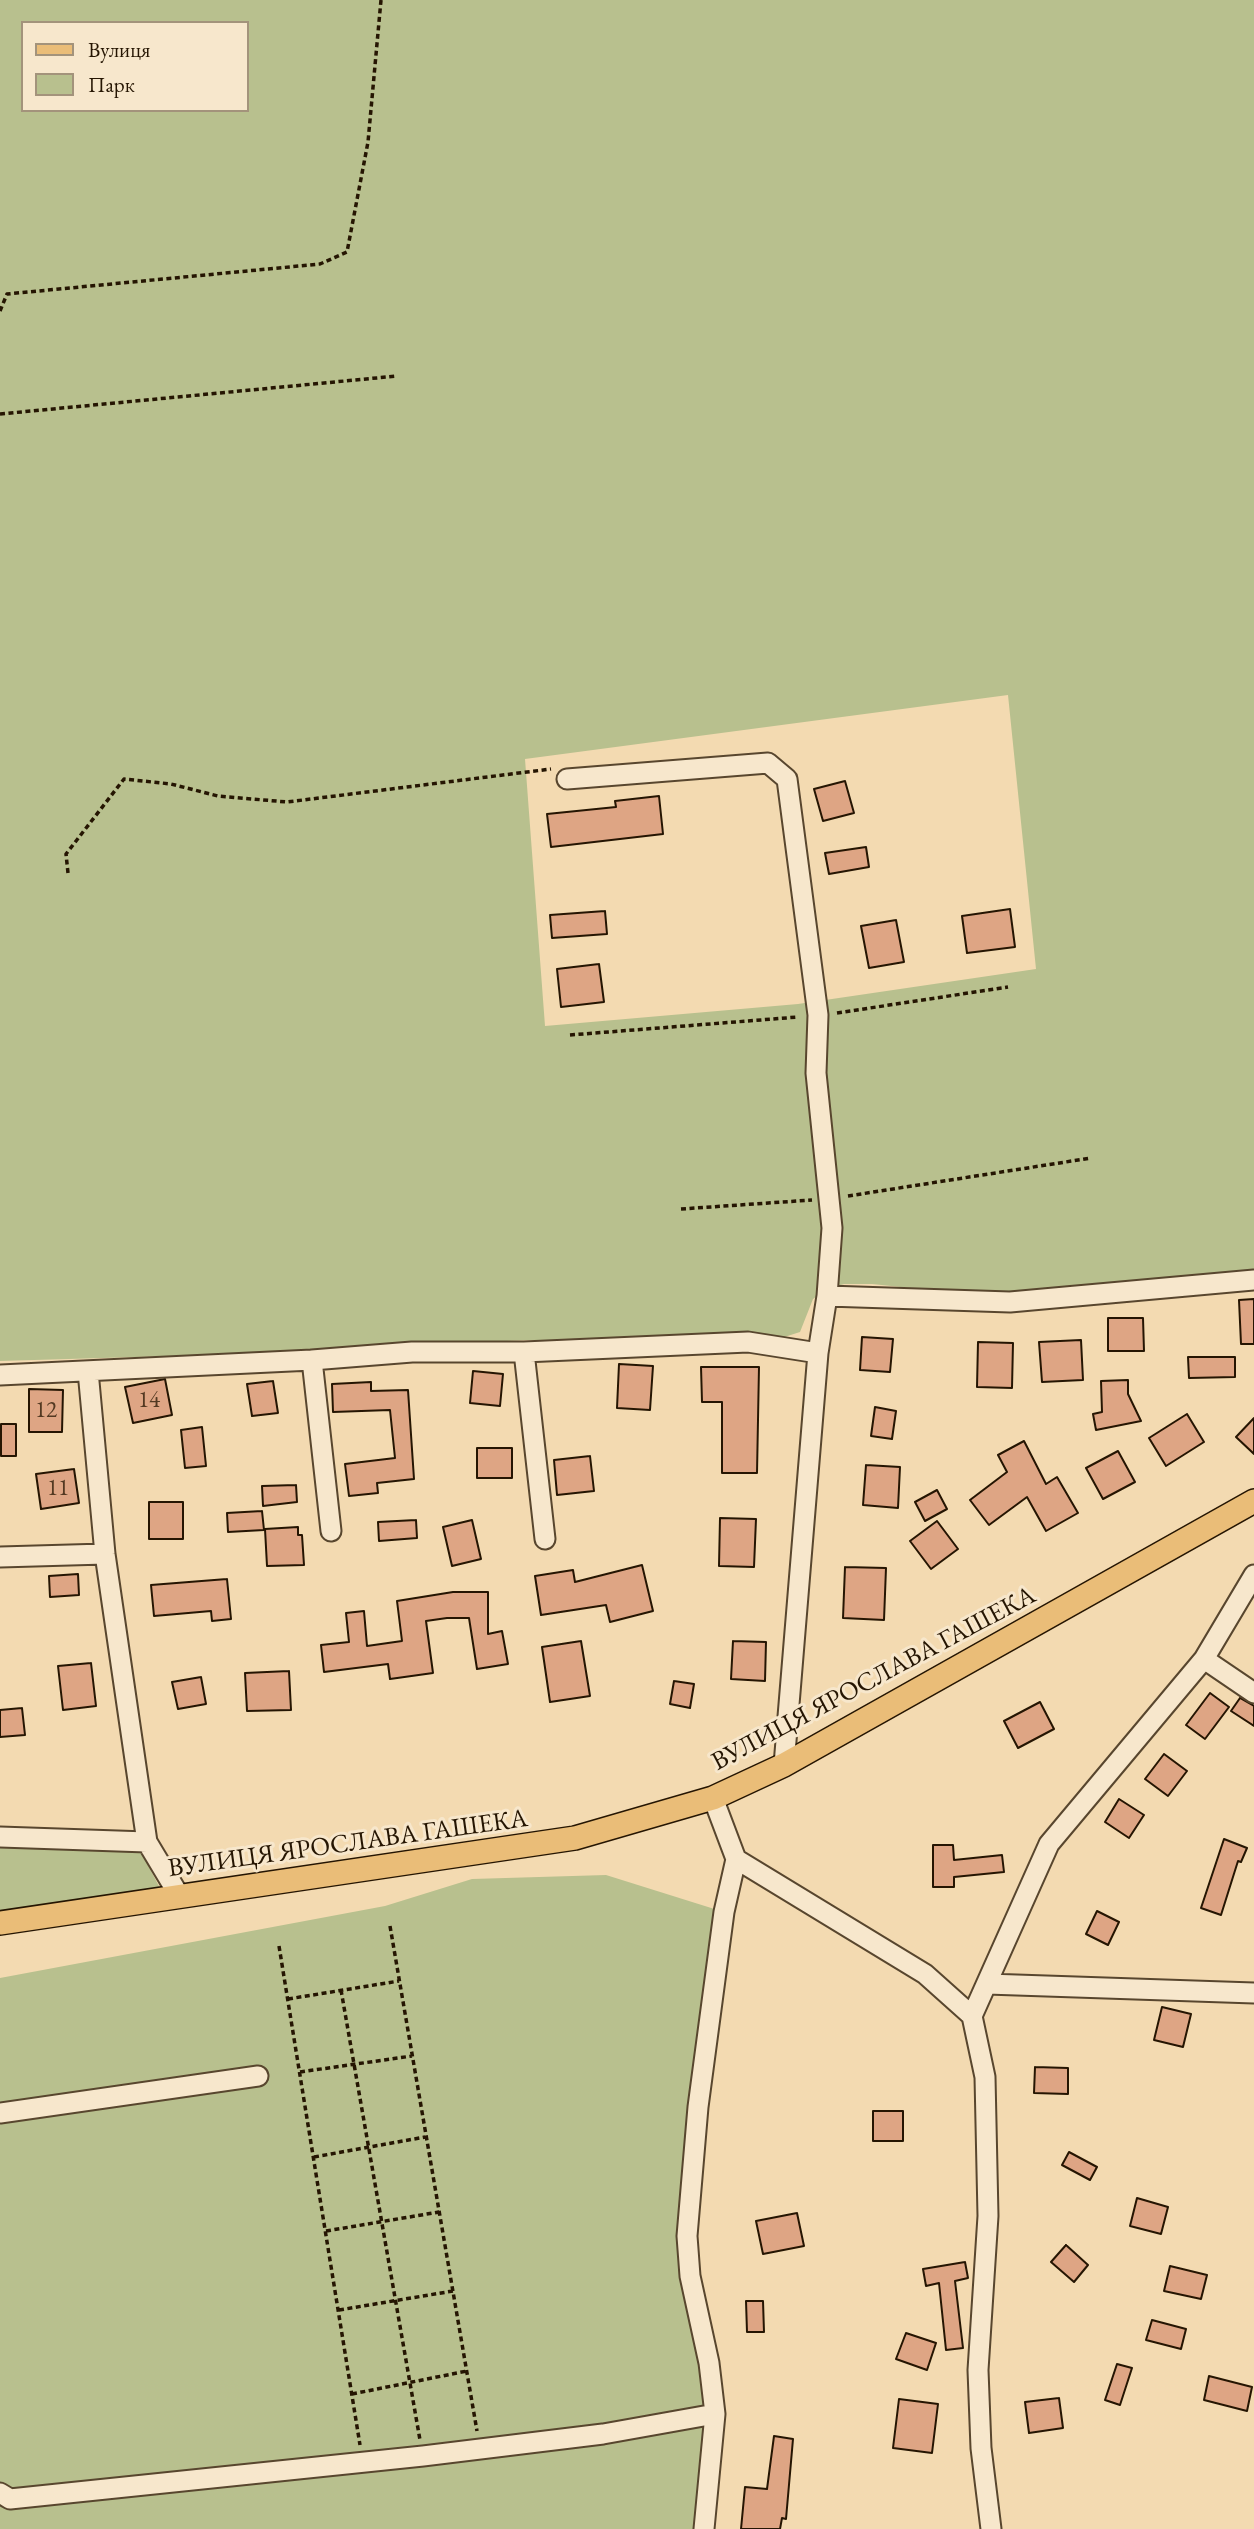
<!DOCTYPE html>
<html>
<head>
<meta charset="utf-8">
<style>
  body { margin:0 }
  #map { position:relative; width:1254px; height:2529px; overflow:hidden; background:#f3dab1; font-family:"EB Garamond",serif }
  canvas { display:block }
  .legend { position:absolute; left:21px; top:21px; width:228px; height:91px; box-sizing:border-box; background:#f7e7cc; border:2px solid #a3937b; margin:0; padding:9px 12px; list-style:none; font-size:21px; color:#251502 }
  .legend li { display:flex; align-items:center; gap:14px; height:35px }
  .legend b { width:35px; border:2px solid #a3937b }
</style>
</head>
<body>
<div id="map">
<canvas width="1254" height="2529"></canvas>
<ul class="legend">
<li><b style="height:9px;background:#eabd78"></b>Вулиця</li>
<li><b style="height:19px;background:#b8c08e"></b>Парк</li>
</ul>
</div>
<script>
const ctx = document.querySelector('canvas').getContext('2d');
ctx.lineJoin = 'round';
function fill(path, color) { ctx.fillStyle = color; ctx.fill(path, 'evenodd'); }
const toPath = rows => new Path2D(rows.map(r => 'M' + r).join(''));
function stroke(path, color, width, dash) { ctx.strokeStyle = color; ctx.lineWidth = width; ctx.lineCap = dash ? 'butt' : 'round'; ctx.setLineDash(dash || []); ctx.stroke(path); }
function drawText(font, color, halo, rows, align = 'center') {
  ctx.font = font + ' "EB Garamond",serif'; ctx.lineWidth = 6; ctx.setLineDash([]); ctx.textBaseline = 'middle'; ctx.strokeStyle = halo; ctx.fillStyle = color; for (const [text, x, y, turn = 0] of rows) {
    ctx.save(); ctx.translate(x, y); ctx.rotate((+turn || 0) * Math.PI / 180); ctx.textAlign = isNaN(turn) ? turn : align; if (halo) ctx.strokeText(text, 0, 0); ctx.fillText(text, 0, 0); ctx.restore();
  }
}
fill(toPath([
  [0,0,1254,0,1254,1274,1063,1293,958,1293,872,1284,844,1284,827,1289,813,1299,800,1332,775,1340,526,1340,274,1353,0,1361],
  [23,23,247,23,247,110,23,110],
  [1008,695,1036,969,798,1004,545,1026,525,759],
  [0,1847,141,1852,161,1890,0,1913],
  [606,1875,724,1912,687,2236,709,2363,704,2529,0,2529,0,1978,385,1906,472,1879]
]), '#b8c08e');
const building = toPath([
  [845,781,854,813,823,821,814,789,845,781],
  [659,796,663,834,551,847,547,814,616,807,615,801,659,796],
  [866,847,869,867,829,874,825,853,866,847],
  [1010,909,1015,947,967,953,962,916,1010,909],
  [605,911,607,934,552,938,550,915,605,911],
  [896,920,904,962,869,968,861,926,896,920],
  [599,964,604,1002,561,1007,557,969,599,964],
  [1254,1299,1254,1344,1241,1344,1239,1300,1254,1299],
  [1108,1318,1143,1318,1144,1351,1108,1351,1108,1318],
  [862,1337,893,1339,890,1372,860,1370,862,1337],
  [1081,1340,1083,1380,1042,1382,1039,1342,1081,1340],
  [978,1342,1013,1343,1012,1388,977,1387,978,1342],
  [1188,1357,1235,1357,1235,1377,1189,1378,1188,1357],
  [619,1364,653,1366,650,1410,617,1408,619,1364],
  [701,1367,759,1367,757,1473,722,1473,722,1402,702,1402,701,1367],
  [473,1371,503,1374,500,1406,470,1403,473,1371],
  [165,1379,172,1415,133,1423,125,1387,165,1379],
  [1128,1380,1128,1394,1141,1421,1096,1430,1093,1414,1102,1412,1101,1381,1128,1380],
  [273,1381,278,1413,252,1416,247,1384,273,1381],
  [371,1382,371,1391,408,1390,414,1479,377,1483,378,1493,349,1496,345,1464,395,1458,390,1410,333,1412,332,1384,371,1382],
  [29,1389,63,1390,62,1432,29,1432,29,1389],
  [875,1407,896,1411,892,1439,871,1436,875,1407],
  [1187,1414,1204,1442,1166,1466,1149,1438,1187,1414],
  [1254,1418,1254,1454,1236,1437,1254,1418],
  [1,1424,16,1424,16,1456,1,1456,1,1424],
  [202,1427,206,1466,185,1468,181,1430,202,1427],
  [1024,1441,1046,1484,1057,1477,1078,1513,1046,1531,1027,1497,989,1525,970,1500,1007,1472,998,1455,1024,1441],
  [477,1448,512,1448,512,1478,477,1478,477,1448],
  [1118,1451,1135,1482,1103,1499,1086,1468,1118,1451],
  [590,1456,594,1491,557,1495,554,1460,590,1456],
  [866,1465,900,1467,898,1508,863,1505,866,1465],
  [74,1469,79,1503,41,1509,36,1474,74,1469],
  [296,1485,297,1502,263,1506,262,1486,296,1485],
  [937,1490,947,1509,925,1521,915,1502,937,1490],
  [149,1502,183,1502,183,1539,149,1539,149,1502],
  [262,1511,264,1530,228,1532,227,1513,262,1511],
  [720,1518,756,1519,754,1567,719,1566,720,1518],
  [416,1520,417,1538,379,1541,378,1522,416,1520],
  [472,1520,481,1559,452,1566,443,1527,472,1520],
  [937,1521,958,1549,931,1569,910,1541,937,1521],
  [298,1527,298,1535,302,1535,304,1565,267,1566,265,1529,298,1527],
  [642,1565,653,1611,610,1622,606,1605,541,1615,535,1576,573,1570,575,1582,642,1565],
  [845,1567,886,1568,884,1620,843,1618,845,1567],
  [78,1574,79,1595,50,1597,49,1576,78,1574],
  [227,1579,231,1619,212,1621,211,1611,154,1616,151,1585,227,1579],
  [453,1592,488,1592,488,1634,502,1631,508,1664,477,1669,469,1618,447,1618,426,1621,433,1673,390,1679,388,1664,324,1672,321,1645,349,1642,346,1613,364,1611,367,1646,402,1641,397,1601,453,1592],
  [581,1641,590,1696,550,1702,542,1647,581,1641],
  [733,1641,766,1642,765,1681,731,1679,733,1641],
  [91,1663,96,1706,63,1710,58,1666,91,1663],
  [289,1671,291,1710,247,1711,245,1673,289,1671],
  [201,1677,206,1704,178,1709,172,1682,201,1677],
  [674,1681,694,1684,690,1708,670,1704,674,1681],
  [1210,1693,1229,1707,1205,1739,1186,1725,1210,1693],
  [1240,1698,1254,1706,1254,1726,1231,1711,1240,1698],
  [1040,1702,1054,1729,1018,1748,1004,1721,1040,1702],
  [22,1708,25,1735,0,1737,0,1710,22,1708],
  [1164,1754,1187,1771,1168,1796,1145,1779,1164,1754],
  [1119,1799,1144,1815,1129,1838,1105,1822,1119,1799],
  [1224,1839,1247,1848,1241,1862,1238,1861,1221,1915,1201,1908,1224,1839],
  [933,1845,953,1845,954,1860,1002,1855,1004,1872,954,1877,954,1887,933,1887,933,1845],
  [1097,1911,1119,1922,1108,1945,1086,1934,1097,1911],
  [1162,2007,1191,2014,1183,2047,1154,2040,1162,2007],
  [1035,2067,1068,2068,1068,2094,1034,2093,1035,2067],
  [873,2111,903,2111,903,2141,873,2141,873,2111],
  [1069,2152,1097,2167,1090,2180,1062,2165,1069,2152],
  [1137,2198,1168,2207,1161,2234,1130,2226,1137,2198],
  [797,2213,804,2246,763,2254,756,2221,797,2213],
  [1066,2245,1088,2265,1074,2282,1051,2262,1066,2245],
  [965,2262,968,2278,955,2281,963,2348,946,2350,939,2283,926,2286,923,2269,965,2262],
  [1170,2266,1207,2275,1201,2299,1164,2291,1170,2266],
  [746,2301,763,2301,764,2332,747,2332,746,2301],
  [1152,2320,1186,2329,1181,2349,1146,2340,1152,2320],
  [906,2333,936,2343,927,2370,896,2359,906,2333],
  [1117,2364,1132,2368,1120,2405,1105,2400,1117,2364],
  [1209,2376,1252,2387,1247,2411,1204,2400,1209,2376],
  [1059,2398,1063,2428,1029,2433,1025,2402,1059,2398],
  [899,2399,938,2404,932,2453,893,2448,899,2399],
  [774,2436,793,2439,786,2519,782,2518,780,2529,741,2529,745,2487,767,2489,774,2436]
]);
fill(building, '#dea584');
stroke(building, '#251502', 2);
const minor = toPath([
  [567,779,768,763,787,779,818,1015,816,1073,832,1228,827,1296],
  [524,1352,545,1539],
  [312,1360,331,1531],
  [88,1371,105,1554,147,1842,180,1897],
  [0,1375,312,1360,412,1352,524,1352,748,1342,818,1353],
  [0,1557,105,1554],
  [1204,1659,1254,1693],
  [784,1765,818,1353,827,1296,1010,1302,1254,1280],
  [713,1798,736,1859,925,1974,972,2016,985,2077,988,2216,978,2370,981,2448,991,2529],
  [0,1837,147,1842],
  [987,1984,1254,1993],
  [972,2016,1049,1844,1204,1659,1254,1575],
  [0,2113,258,2076],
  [0,2493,10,2499,423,2456,603,2434,715,2414],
  [704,2529,715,2414,709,2363,690,2276,687,2236,698,2107,724,1912,736,1859]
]);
const major = toPath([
  [0,1923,575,1838,713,1798,784,1765,1254,1501]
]);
stroke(minor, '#58462e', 23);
stroke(major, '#251502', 26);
stroke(toPath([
  [0,311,7,294,320,264,347,252,368,142,381,0],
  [0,414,397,376],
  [68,873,66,854,124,779,171,784,218,796,287,802,551,769],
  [837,1013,1008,987],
  [570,1035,798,1017],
  [848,1196,1091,1158],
  [681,1209,812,1200],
  [390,1926,477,2431],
  [279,1946,360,2445],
  [341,1990,420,2440],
  [288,1999,399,1981],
  [300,2072,412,2056],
  [314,2157,425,2137],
  [326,2231,439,2212],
  [339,2310,453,2291],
  [352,2394,467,2371]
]), '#251502', 3.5, [5, 3.5]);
stroke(minor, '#f7e7cc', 19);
stroke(major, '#eabd78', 23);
drawText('23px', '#533922', null, [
  ["14",149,1401],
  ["12",46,1411],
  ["11",58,1489]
]);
drawText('26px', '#251502', '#f7e7cc', [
  ["ВУЛИЦЯ ЯРОСЛАВА ГАШЕКА",874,1679,-28],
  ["ВУЛИЦЯ ЯРОСЛАВА ГАШЕКА",348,1844,-8]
]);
</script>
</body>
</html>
